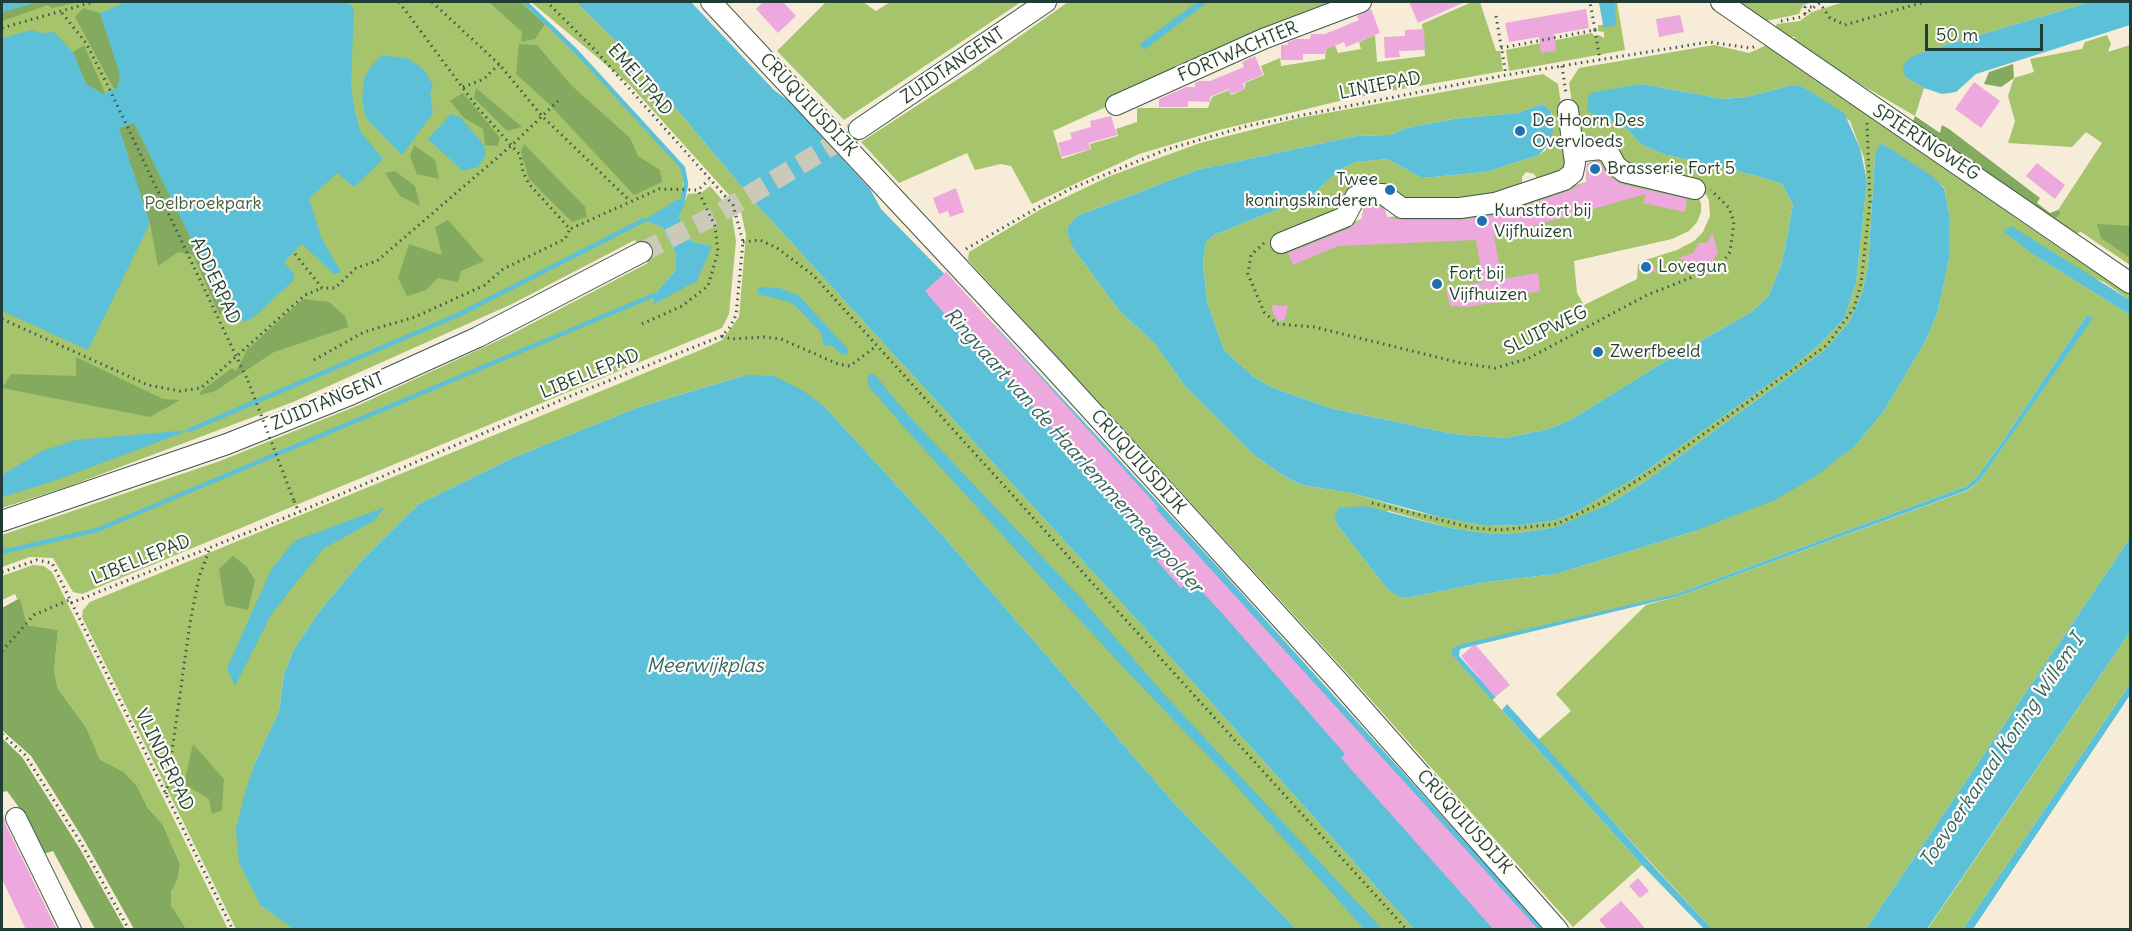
<!DOCTYPE html>
<html>
<head>
<meta charset="utf-8">
<style>
  body { margin:0 }
  #map { position:relative; width:2132px; height:931px; overflow:hidden; background:#f6ecd8; font-family:Delius,sans-serif }
  canvas { display:block }
  .frame { position:absolute; inset:0; border:3px solid #1f3d34; pointer-events:none }
  .scale { position:absolute; left:1925px; top:24px; width:118px; height:27px; box-sizing:border-box; border:3px solid #1f3d34; border-top:0; padding-left:8px; font-size:18px; line-height:21px; white-space:nowrap; color:#1f3d34; -webkit-text-stroke:4px #fdfcf7; paint-order:stroke }
</style>
</head>
<body>
<div id="map">
<canvas width="2132" height="931"></canvas>
<div class="frame"></div>
<div class="scale">50 m</div>
</div>
<script>
const ctx = document.querySelector('canvas').getContext('2d');
ctx.lineJoin = 'round';
function fill(path, color) { ctx.fillStyle = color; ctx.fill(path, 'evenodd'); }
const toPath = rows => new Path2D(rows.map(r => 'M' + r).join(''));
function stroke(path, color, width, dash) { ctx.strokeStyle = color; ctx.lineWidth = width; ctx.lineCap = dash ? 'butt' : 'round'; ctx.setLineDash(dash || []); ctx.stroke(path); }
function drawText(font, color, halo, rows, align = 'center') {
  ctx.font = font + ' Delius,sans-serif'; ctx.lineWidth = 4.5; ctx.setLineDash([]); ctx.textBaseline = 'middle'; ctx.strokeStyle = halo; ctx.fillStyle = color; for (const [text, x, y, turn = 0] of rows) {
    ctx.save(); ctx.translate(x, y); ctx.rotate((+turn || 0) * Math.PI / 180); ctx.textAlign = isNaN(turn) ? turn : align; if (halo) ctx.strokeText(text, 0, 0); ctx.fillText(text, 0, 0); ctx.restore();
  }
}
fill(toPath([
  [2,2,525,2,575,50,683,168,683,199,645,220,662,227,676,254,676,270,654,295,711,246,693,242,682,232,679,216,688,194,701,193,710,186,731,210,736,241,729,314,722,328,82,594,73,592,53,558,30,557,2,567,2,535,220,461,359,405,508,336,648,263,635,240,512,304,293,402,67,487,2,508],
  [531,2,576,2,637,62,757,205,1148,632,1414,929,1296,929,1174,803,944,537,824,406,746,375,639,407,510,459,419,504,363,559,322,608,294,649,284,674,279,711,254,765,261,906,295,929,236,929,82,617,83,610,90,602,703,349,722,340,739,317,746,235,740,207,629,84],
  [826,2,863,2,876,11,890,2,1021,2,844,120,777,51],
  [1068,2,1351,2,1249,42,1053,131,1062,159,1091,149,1090,144,1118,136,1116,129,1137,122,1137,108,1208,108,1212,97,1229,90,1231,95,1245,89,1245,83,1264,75,1261,66,1280,58,1281,66,1325,59,1326,47,1334,43,1338,53,1361,49,1359,42,1375,35,1377,62,1425,56,1422,24,1472,2,1480,2,1496,51,1500,51,1503,71,1352,98,1219,130,1139,154,1032,204,1011,166,1001,164,975,170,967,153,899,183,861,142,972,70],
  [1599,2,1617,2,1625,50,1509,71,1506,50,1592,33,1594,36,1599,35,1604,38,1604,32,1598,31,1598,25,1603,25],
  [1738,2,1813,2,1803,5,1799,14,1766,21],
  [1844,2,2090,2,1923,52,1907,78,1924,88,1915,116,1860,84,1793,40,1795,37,1789,37,1774,28,1777,24,1800,21,1812,12],
  [2107,35,2111,44,2108,52,2130,45,2130,265,2081,232,2073,234,2053,219,2058,217,2061,212,2058,210,2102,143,2086,132,2072,147,2008,143,2015,121,2008,96,2014,78,2034,72,2030,59,2082,49,2085,42],
  [1714,45,1749,53,1767,45,2068,254,2072,253,2130,292,2130,300,2104,282,2034,255,2130,315,2130,538,1866,929,1712,929,1538,740,1571,711,1556,694,1646,605,1679,596,1969,490,1980,480,2092,318,2087,315,2002,442,1978,476,1967,486,1676,594,1452,649,1452,655,1642,865,1573,927,1347,673,968,260,969,252,1041,209,1110,176,1200,143,1299,118,1543,74,1558,84,1569,160,1561,171,1538,180,1534,174,1526,172,1522,177,1522,186,1489,199,1407,202,1391,188,1381,184,1356,187,1342,208,1284,248,1362,219,1364,202,1382,201,1387,217,1487,212,1586,182,1587,163,1602,159,1608,176,1696,194,1701,203,1701,212,1697,222,1689,231,1672,239,1574,261,1577,293,1584,305,1637,279,1638,265,1642,261,1677,250,1694,241,1703,232,1710,216,1709,200,1701,186,1634,169,1598,141,1577,133,1569,83,1579,68],
  [1642,84,1723,99,1747,97,1788,86,1801,86,1850,121,1864,158,1867,181,1856,283,1844,319,1818,346,1789,370,1637,477,1576,512,1557,520,1524,525,1484,526,1413,511,1351,493,1302,485,1289,479,1255,456,1184,385,1155,344,1119,310,1073,248,1068,226,1077,216,1197,170,1356,136,1391,135,1406,128,1453,119,1518,113,1542,104,1551,111,1553,129,1546,150,1539,155,1486,172,1422,178,1387,159,1355,162,1338,171,1311,196,1214,235,1206,242,1203,262,1207,302,1224,350,1254,377,1271,387,1330,408,1454,434,1505,438,1549,429,1572,419,1672,357,1750,313,1768,297,1782,263,1793,205,1782,184,1757,176,1663,154,1642,145,1627,129,1614,122,1598,120,1593,93],
  [1883,144,1944,187,1949,213,1949,259,1938,311,1925,342,1884,411,1856,445,1692,532,1556,574,1486,582,1412,597,1388,590,1336,523,1389,511,1450,528,1493,534,1520,533,1556,527,1576,520,1607,505,1643,483,1825,350,1849,322,1862,293,1868,266,1875,155,1879,146],
  [33,565,44,566,52,572,228,929,186,929,175,916,171,906,171,892,178,879,180,864,163,825,148,808,137,786,124,772,100,761,86,727,58,689,54,671,58,630,27,625,20,598,17,599,15,594,2,600,2,576],
  [2130,632,2130,684,1963,929,1927,930]
]), '#a5c46b');
fill(toPath([
  [39,2,80,2,52,8,48,5,2,21,2,12],
  [489,2,520,2,545,24,535,39,521,42,522,32],
  [83,8,100,13,120,75,118,87,114,89,75,17],
  [519,44,537,45,572,86,630,138,638,156,660,170,662,182,634,195,547,102,516,74],
  [84,45,105,93,103,94,86,84,73,52],
  [2013,64,2014,78,2001,87,1984,84,1989,72],
  [476,88,522,127,507,131,474,98],
  [463,93,500,138,498,146,485,145,483,129,464,118,450,101],
  [1915,116,1940,133,1942,125,1949,129,2040,198,2037,203,2050,213,2058,210,2061,212,2058,217,2053,219,1912,124],
  [134,123,228,314,219,314,193,255,178,252,158,266,150,223,118,128],
  [524,144,585,207,587,217,572,222,529,179,521,152],
  [414,145,435,160,439,179,417,174,410,157],
  [395,171,415,186,420,206,400,196,385,173],
  [448,220,484,261,461,271,458,282,438,278,426,290,407,296,398,278,409,244,442,255,435,227],
  [2097,224,2130,226,2130,258,2101,238],
  [303,299,329,302,345,316,348,327,274,352,215,391,200,395,200,392,232,368,236,371,247,350],
  [76,357,163,399,180,400,150,417,2,388,11,374,76,376],
  [233,556,246,566,255,580,248,610,225,605,219,569],
  [20,598,27,625,58,630,54,671,58,689,86,727,100,760,124,772,137,786,148,808,163,825,180,864,178,879,171,892,171,906,186,929,134,929,84,840,31,756,2,730,2,608],
  [2,738,22,757,80,849,125,929,95,929,53,851,43,854,18,806,7,791,2,792],
  [193,744,224,779,222,810,212,814,209,799,184,784]
]), '#84aa5f');
fill(toPath([
  [2,2,39,2,2,12],
  [126,2,346,2,354,9,351,84,354,107,360,131,383,159,354,187,337,173,309,199,322,239,341,272,334,274,302,244,284,262,294,274,294,280,255,316,247,321,237,320,228,314,134,123,119,128,150,223,88,350,2,311,2,38,31,30,42,33,54,32,73,52,86,84,103,94,118,87,120,75,100,13],
  [576,2,691,2,774,90,790,102,870,189,881,209,1000,331,1218,567,1544,929,1414,929,1148,632,757,205,637,62],
  [1197,2,1208,2,1144,50,1140,44],
  [1599,2,1615,2,1616,25,1604,28],
  [2090,2,2130,2,2130,25,1976,74,1956,92,1942,94,1924,88,1907,78,1903,71,1904,65,1910,58,1923,52],
  [382,55,409,59,424,70,433,85,430,93,433,113,402,155,366,118,362,100,364,78,371,66],
  [1642,84,1723,99,1747,97,1788,86,1801,86,1844,113,1860,148,1867,181,1856,283,1844,319,1818,346,1789,370,1637,477,1576,512,1557,520,1524,525,1484,526,1436,516,1351,493,1302,485,1289,479,1255,456,1184,385,1155,344,1119,310,1073,248,1068,234,1068,226,1077,216,1197,170,1356,136,1391,135,1406,128,1453,119,1518,113,1542,104,1551,111,1553,129,1551,141,1539,155,1486,172,1422,178,1387,159,1355,162,1338,171,1311,196,1214,235,1206,242,1203,262,1207,302,1224,350,1254,377,1271,387,1330,408,1454,434,1505,438,1549,429,1572,419,1672,357,1750,313,1768,297,1782,263,1793,205,1782,184,1757,176,1663,154,1642,145,1627,129,1614,122,1598,120,1587,109,1588,97,1593,92],
  [451,114,460,117,483,144,486,155,478,167,463,171,428,139],
  [1883,144,1932,176,1944,188,1949,213,1949,259,1938,311,1925,342,1884,411,1856,445,1816,476,1775,500,1692,532,1598,561,1556,574,1486,582,1412,597,1400,597,1388,590,1336,523,1335,514,1339,508,1365,506,1450,528,1493,534,1520,533,1556,527,1607,505,1643,483,1825,350,1849,322,1862,293,1868,266,1875,155,1879,145],
  [678,199,686,201,679,216,683,232,693,242,712,246,697,281,654,304,654,295,676,270,676,254,662,227,644,220],
  [2011,226,2130,300,2130,315,2034,255,2003,231],
  [758,287,779,288,798,295,848,349,848,354,843,355,831,345,824,346,821,333,798,308,790,302,758,294],
  [2087,315,2093,318,1980,480,1968,490,1679,596,1460,649,1459,656,1496,697,1492,700,1452,655,1452,649,1459,645,1676,594,1967,486,1978,476,2002,442],
  [871,374,875,375,909,416,1082,599,1163,693,1382,929,1364,929,1230,779,1121,665,911,435,869,387,867,377],
  [746,375,774,376,802,390,824,406,944,537,1174,803,1296,929,295,930,261,906,239,863,236,829,244,797,254,765,279,711,284,674,294,649,322,608,363,559,419,504,510,459,639,407],
  [190,430,54,481,2,497,2,475,42,451,76,440],
  [385,507,374,521,323,549,271,615,235,686,227,668,271,570,294,541],
  [2130,538,2130,632,1927,929,1866,929],
  [2130,684,2130,695,1973,929,1963,929],
  [1507,704,1654,867,1712,929,1704,929,1642,865,1502,710]
]), '#5bc0d8');
stroke(toPath([
  [525,2,575,50,683,168,686,184,683,199],
  [190,430,460,314,644,220],
  [2,552,97,530,654,295]
]), '#5bc0d8', 4.5);
fill(toPath([
  [763,2,783,2,796,16,778,33,756,9],
  [1409,2,1465,2,1418,23],
  [1371,9,1380,33,1346,47,1344,42,1325,50,1325,54,1303,54,1303,60,1281,60,1281,45,1288,45,1288,42,1296,39,1310,39,1311,34,1325,34,1359,20,1357,16],
  [1586,9,1589,28,1554,34,1556,51,1541,53,1539,37,1509,42,1505,23],
  [1680,15,1684,32,1659,37,1656,19],
  [1424,29,1425,50,1399,51,1400,57,1385,58,1384,37,1405,36,1405,30],
  [1255,56,1263,75,1243,83,1245,89,1231,94,1229,89,1210,97,1210,102,1188,101,1188,107,1159,107,1159,99,1186,87,1195,87,1195,83,1199,81,1210,81,1244,67,1242,62],
  [1974,82,2000,101,1981,128,1955,109],
  [1111,116,1117,135,1089,143,1090,149,1062,157,1058,143,1072,139,1070,133,1091,127,1090,121],
  [1600,162,1607,175,1621,184,1687,199,1685,212,1643,203,1646,194,1494,237,1502,279,1538,273,1540,291,1525,294,1526,298,1466,307,1450,306,1446,289,1483,282,1476,240,1338,246,1293,265,1288,253,1350,228,1362,218,1364,206,1379,206,1385,210,1387,217,1402,220,1460,220,1497,215,1568,191,1586,182,1587,163],
  [2037,163,2065,185,2055,199,2026,176],
  [956,188,964,212,950,217,948,211,939,214,933,198],
  [1712,233,1718,252,1711,264,1699,266,1678,258,1693,253,1699,243,1707,243],
  [1646,260,1651,262,1656,270,1648,274,1640,268],
  [946,272,1158,507,1156,509,1539,930,1494,930,1341,758,1345,754,1221,612,1190,579,1181,588,1157,561,1163,556,1034,408,963,329,960,332,925,291],
  [1272,305,1288,306,1285,319,1279,322,1273,314],
  [1475,644,1510,685,1495,697,1461,656],
  [2,808,5,823,57,930,26,930,2,879],
  [1638,878,1649,891,1640,898,1629,886],
  [1621,901,1639,921,1646,930,1608,930,1599,920]
]), '#eda8de');
stroke(toPath([
  [642,252,718,214,854,132]
]), '#cbc9b7', 20, [20, 10]);
const minor = toPath([
  [711,2,1050,365,1337,680,1558,930],
  [1721,2,2130,283],
  [1116,105,1263,39,1361,2],
  [859,129,1046,2],
  [1574,152,1601,149,1609,153,1616,166,1624,172,1695,189],
  [1281,243,1345,217,1356,196,1361,194,1383,194,1402,208,1460,208,1495,203,1564,180,1573,173,1575,163,1568,110],
  [2,521,227,444,350,395,478,337,642,252],
  [16,818,71,930]
]);
stroke(minor, '#3f574d', 22);
stroke(toPath([
  [399,2,477,107,520,155,523,172,529,184,570,229,659,189,698,190,709,180],
  [432,2,499,64],
  [1819,2,1830,18,1845,25,1924,2],
  [62,13,86,43,108,86,248,381],
  [1805,14,1805,7,1813,7],
  [1496,16,1506,75],
  [1781,21,1801,17,1821,2],
  [2,28,93,2],
  [1595,30,1600,60],
  [1501,48,1595,30,1590,2],
  [1562,66,1566,94],
  [463,87,484,79,499,64,542,116,630,201],
  [743,242,760,240,777,248,813,275,1407,930],
  [1264,243,1251,255,1248,274,1264,312,1277,324,1314,327,1461,363,1495,368,1527,359,1647,295,1720,266,1730,252,1734,222,1729,208,1711,190],
  [966,249,1070,189,1165,150,1247,126,1506,75,1709,42,1750,48,1757,46],
  [295,254,322,288,335,288,356,268,377,261,512,145,558,101],
  [2,319,148,385,180,391,201,388,305,295,322,288],
  [642,324,682,306,708,286,718,252,715,226,698,190],
  [722,336,731,339,764,337,781,339,838,364,850,366,875,347],
  [314,360,364,332,415,317,485,285,503,269,565,239,570,229],
  [294,501,299,512],
  [1372,503,1473,528,1499,530,1557,524,1603,502,1655,469,1827,345,1854,308,1861,284,1870,202,1867,123],
  [2,572,37,560,52,563,233,930],
  [71,603,299,512,573,395,722,336,730,327,736,315,743,242,733,205,595,50,547,2],
  [2,651,34,615,69,600],
  [2,734,25,755,81,843,129,930],
  [166,794,190,623,199,577,210,548]
]), '#3f574d', 3, [1.5, 4.5]);
stroke(minor, '#fff', 20);
stroke(toPath([
  [248,381,294,501]
]), '#3f574d', 3, [1.5, 4.5]);
for (const [x, y, r, color] of [
  [1520,131,6,"#1f6fb2"],
  [1595,169,6,"#1f6fb2"],
  [1390,190,6,"#1f6fb2"],
  [1482,221,6,"#1f6fb2"],
  [1646,267,6,"#1f6fb2"],
  [1437,284,6,"#1f6fb2"],
  [1598,352,6,"#1f6fb2"]
]) { const dot = new Path2D(); dot.arc(x, y, r, 0, 2 * Math.PI); ctx.fillStyle = color; ctx.fill(dot); stroke(dot, '#fdfcf7', 2); }
drawText('18px', '#1f3d34', '#fdfcf7', [
  ["FORTWACHTER",1238,52,-23],
  ["ZUIDTANGENT",953,66,-34],
  ["EMELTPAD",640,80,49],
  ["LINIEPAD",1380,86,-11],
  ["CRUQUIUSDIJK",808,105,47],
  ["SPIERINGWEG",1926,143,33],
  ["ADDERPAD",215,281,65],
  ["SLUIPWEG",1546,331,-26],
  ["LIBELLEPAD",590,374,-22],
  ["ZUIDTANGENT",328,402,-23],
  ["CRUQUIUSDIJK",1138,462,48],
  ["LIBELLEPAD",141,560,-22],
  ["VLINDERPAD",164,760,64],
  ["CRUQUIUSDIJK",1464,822,48]
]);
drawText('18px', '#1f3d34', '#fdfcf7', [
  ["De Hoorn Des",1532,121],
  ["Overvloeds",1532,142],
  ["Brasserie Fort 5",1607,169],
  ["Twee",1378,180,"right"],
  ["koningskinderen",1378,201,"right"],
  ["Kunstfort bij",1494,211],
  ["Vijfhuizen",1494,232],
  ["Lovegun",1658,267],
  ["Fort bij",1449,274],
  ["Vijfhuizen",1449,295],
  ["Zwerfbeeld",1610,352]
], 'left');
drawText('18px', '#405f42', '#fdfcf7', [
  ["Poelbroekpark",203,204]
]);
drawText('italic 20px', '#316465', '#fdfcf7', [
  ["Ringvaart van de Haarlemmermeerpolder",1073,451,48],
  ["Meerwijkplas",705,666],
  ["Toevoerkanaal Koning Willem I",2002,751,-56]
]);
</script>
</body>
</html>
